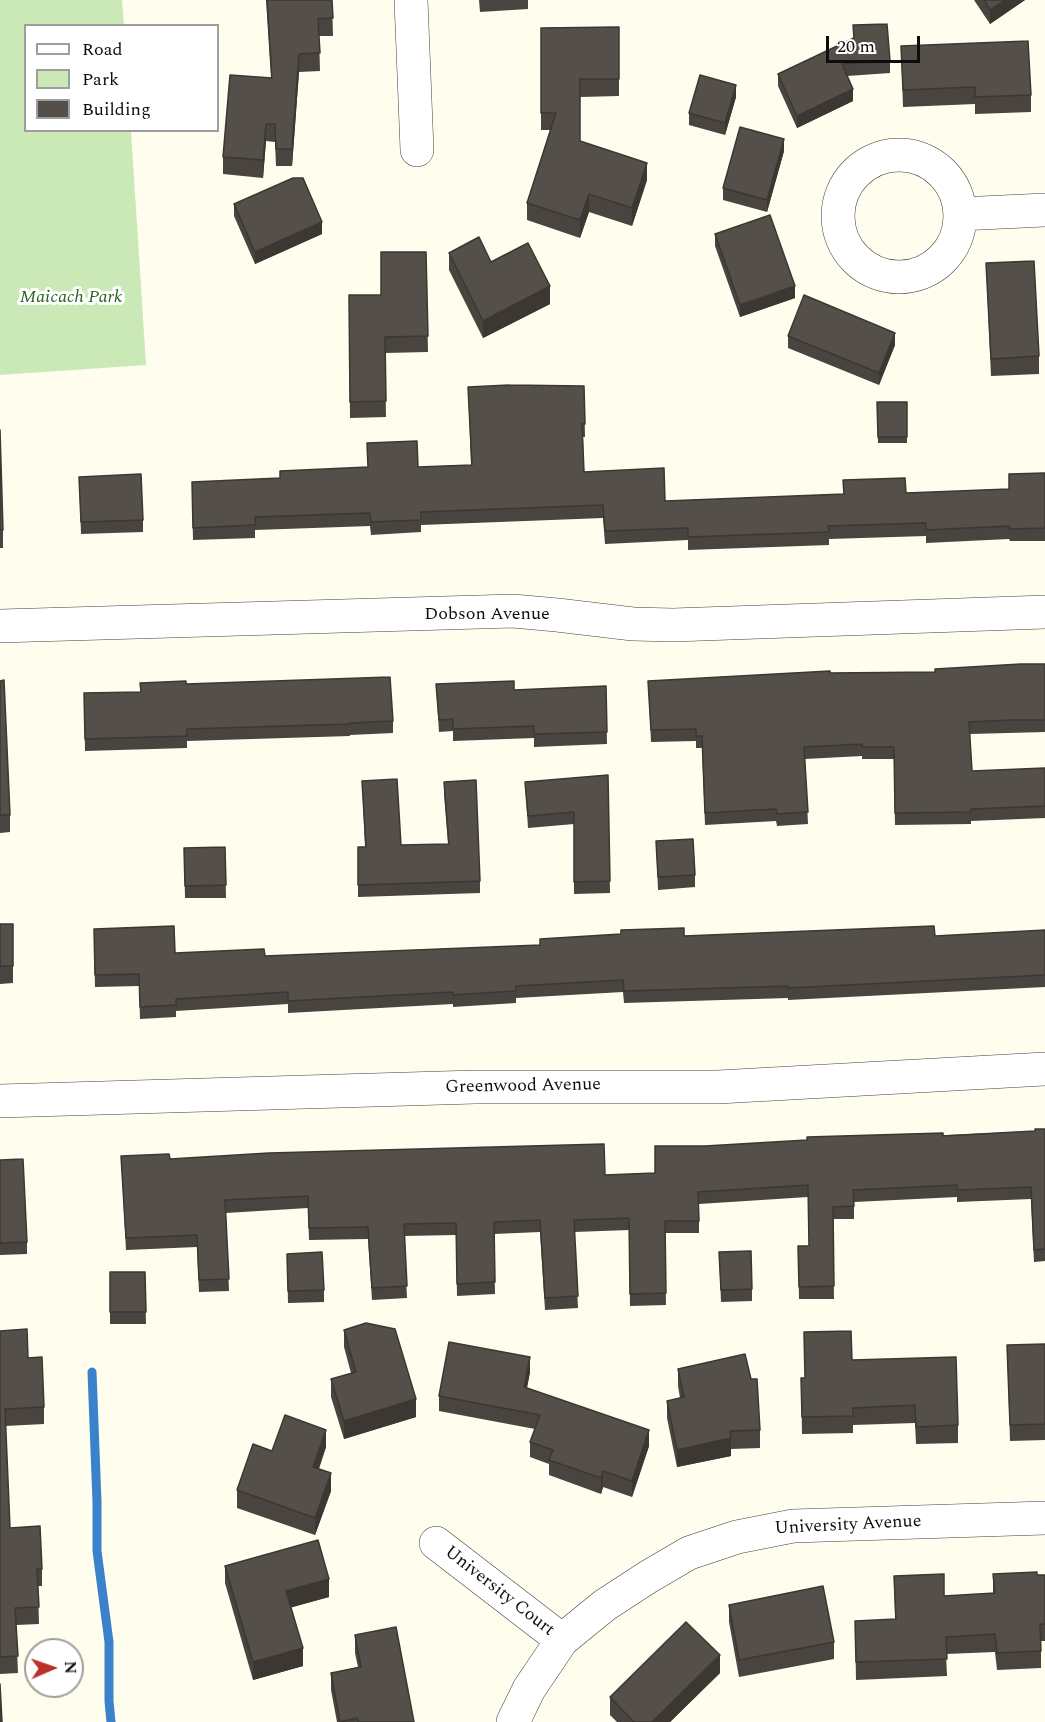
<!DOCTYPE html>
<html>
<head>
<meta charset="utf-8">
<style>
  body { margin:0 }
  #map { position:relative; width:1045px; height:1722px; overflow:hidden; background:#fffded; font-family:Spectral,serif }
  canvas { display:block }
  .legend { position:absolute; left:24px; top:24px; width:195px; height:108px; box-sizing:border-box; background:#fff; border:2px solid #9e9e9e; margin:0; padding:8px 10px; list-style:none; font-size:18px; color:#0d0d0d }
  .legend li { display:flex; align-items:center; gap:12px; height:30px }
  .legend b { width:30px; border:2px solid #9e9e9e }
  .north { position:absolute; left:24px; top:1638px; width:60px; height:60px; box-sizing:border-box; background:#fff; border:2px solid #9e9e9e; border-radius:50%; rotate:88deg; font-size:16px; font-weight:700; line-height:24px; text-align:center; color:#0d0d0d }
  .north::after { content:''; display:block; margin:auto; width:21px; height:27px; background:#bb3027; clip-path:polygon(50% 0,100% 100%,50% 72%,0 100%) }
  .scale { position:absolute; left:826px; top:36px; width:94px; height:27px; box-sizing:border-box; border:3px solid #0d0d0d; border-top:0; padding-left:8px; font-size:18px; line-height:21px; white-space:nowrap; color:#0d0d0d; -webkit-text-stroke:4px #fff; paint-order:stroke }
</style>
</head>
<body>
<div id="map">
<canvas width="1045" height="1722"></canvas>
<ul class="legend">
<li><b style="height:8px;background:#fff"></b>Road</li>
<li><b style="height:16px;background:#cbe8b7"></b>Park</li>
<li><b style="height:16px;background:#554f49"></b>Building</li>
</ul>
<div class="north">N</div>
<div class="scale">20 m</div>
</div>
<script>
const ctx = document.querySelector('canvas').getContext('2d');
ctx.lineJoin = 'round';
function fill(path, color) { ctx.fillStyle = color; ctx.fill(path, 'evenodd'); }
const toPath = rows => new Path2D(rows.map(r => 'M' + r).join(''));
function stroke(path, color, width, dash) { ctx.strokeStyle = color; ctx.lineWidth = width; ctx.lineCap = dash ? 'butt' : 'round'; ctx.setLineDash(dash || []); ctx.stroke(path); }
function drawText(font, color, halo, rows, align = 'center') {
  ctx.font = font + ' Spectral,serif'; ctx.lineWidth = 6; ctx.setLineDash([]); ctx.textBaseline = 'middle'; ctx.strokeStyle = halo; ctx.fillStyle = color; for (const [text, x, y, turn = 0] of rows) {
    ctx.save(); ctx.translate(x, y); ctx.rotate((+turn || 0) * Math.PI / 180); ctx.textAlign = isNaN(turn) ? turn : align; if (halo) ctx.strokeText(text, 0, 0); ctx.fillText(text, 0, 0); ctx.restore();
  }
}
fill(toPath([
  [0,0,122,0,124,25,26,26,26,130,131,131,146,365,0,375]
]), '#cbe8b7');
stroke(toPath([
  [92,1372,97,1502,97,1551,109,1642,109,1701,111,1722]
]), '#3a82cb', 9);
const minor = toPath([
  [411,0,417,150],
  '838 216a61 61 0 1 1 122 0a61 61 0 1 1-122 0Z',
  [960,214,1045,210],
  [0,626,513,611,557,615,633,624,673,625,1045,612],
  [0,1101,475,1087,718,1087,1045,1069],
  [436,1543,562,1640],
  [513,1722,529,1689,562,1640,605,1605,648,1577,689,1553,737,1537,793,1526,1045,1518]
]);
stroke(minor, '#404040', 34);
stroke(minor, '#fff', 33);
fill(toPath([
  [266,0,332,0,333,36,319,36,320,71,299,72,292,166,276,166,275,142,266,141,263,178,223,174,223,157,271,78],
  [479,0,528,0,528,9,480,12],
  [974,0,1025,0,990,24],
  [853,25,890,61,890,73,847,76,853,101,797,128,778,86,778,74,853,38],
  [619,27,619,96,580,97,580,141,647,180,632,226,589,212,580,238,527,220,527,203,550,130,541,130,541,28],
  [901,46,1031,95,1031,112,975,114,975,104,903,107],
  [736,97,725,135,689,125,689,113],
  [784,151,767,212,723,200,723,188],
  [234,204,322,234,255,264,234,216],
  [715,234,795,298,740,317,715,246],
  [426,252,428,352,385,353,386,417,350,418,349,295,381,295],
  [449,253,491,262,550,304,483,338,449,270],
  [986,263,1039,356,1039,374,991,376],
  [788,336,895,345,879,385,788,348],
  [584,386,585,437,583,437,584,472,665,501,843,494,843,480,906,493,1009,489,1045,473,1045,541,1010,541,1009,539,926,543,926,536,829,539,829,545,688,550,688,540,605,544,603,518,421,525,421,532,371,535,370,526,255,530,255,538,193,540,192,495,280,478,368,467,367,443,418,467,471,465,468,387],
  [877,402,907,402,907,443,878,443],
  [0,430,3,530,3,548,0,548],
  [79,477,143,520,143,532,81,534],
  [1045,664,1045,732,970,734,972,771,1045,777,1045,818,971,821,971,824,895,825,894,759,862,759,862,756,805,759,808,824,777,826,776,821,705,825,702,748,696,748,696,741,651,742,648,681,830,673,935,672],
  [0,681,10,815,10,832,0,833],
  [186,684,393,721,393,733,350,735,350,736,187,741,187,748,85,751,84,693,140,692],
  [436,684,514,690,606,686,607,744,534,747,534,738,453,741,453,731,439,732],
  [608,775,610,893,574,894,574,824,528,828,525,782],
  [362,781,401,845,448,844,444,794,444,782,480,881,480,893,358,897,358,847,365,847],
  [656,841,695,875,695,887,658,890],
  [225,847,226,898,185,898,184,848],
  [0,924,13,966,13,983,0,984],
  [1045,930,1045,987,788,1000,788,998,624,1003,623,992,516,998,516,1003,453,1007,453,1004,288,1013,288,1004,176,1011,176,1017,140,1019,139,986,95,987,94,941,175,953,265,956,540,945,684,936,935,936],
  [1045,1129,1045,1261,1034,1262,1031,1199,957,1202,957,1197,854,1202,854,1219,833,1219,834,1299,799,1299,798,1246,809,1246,808,1197,699,1204,699,1233,665,1233,666,1305,630,1306,629,1230,574,1232,578,1308,545,1310,540,1232,494,1234,495,1294,457,1296,456,1235,404,1236,407,1298,372,1300,368,1239,309,1240,308,1208,226,1213,229,1291,199,1292,197,1247,126,1250,121,1156,170,1159,605,1175,655,1173,705,1146,1035,1131],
  [0,1160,27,1242,27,1254,0,1255],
  [719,1252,752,1289,752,1301,721,1302],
  [287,1254,324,1290,324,1302,288,1303],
  [110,1272,145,1272,146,1324,110,1324],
  [344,1330,416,1417,344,1439,331,1397,331,1379,351,1373,344,1347],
  [0,1331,28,1358,44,1407,44,1424,5,1426,10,1528,42,1569,42,1586,38,1586,39,1624,16,1625,18,1673,0,1674],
  [1045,1344,1045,1440,1010,1441,1007,1345],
  [852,1360,958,1425,958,1443,916,1444,915,1423,853,1425,853,1433,802,1434,801,1378,804,1378],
  [678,1369,760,1430,760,1448,731,1449,731,1456,677,1467,667,1418,667,1401,680,1398,678,1386],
  [530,1372,527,1388,649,1446,632,1497,603,1487,601,1494,549,1475,549,1464,530,1457,530,1442,535,1429,439,1411,439,1396],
  [326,1447,319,1469,331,1491,315,1535,237,1508,237,1490,272,1451],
  [225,1566,329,1597,291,1607,303,1666,253,1680,225,1583],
  [993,1574,1045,1575,1045,1641,1041,1641,1041,1668,997,1670,995,1652,946,1654,947,1676,856,1680,855,1621,895,1619,894,1576,944,1596,993,1593],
  [729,1605,834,1642,834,1659,739,1677,729,1622],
  [355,1635,414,1722,337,1722,331,1690,331,1673,358,1667,355,1653],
  [720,1673,670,1722,617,1722,610,1715,610,1697]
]), '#49443f');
fill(toPath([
  [1005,0,1025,0,990,24,990,10],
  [299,54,299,72,292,166,292,149],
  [736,85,736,97,725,135,725,123],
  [853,89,853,101,797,128,797,116],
  [266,124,266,141,263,178,263,160],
  [784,139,784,151,767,212,767,200],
  [647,163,647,180,632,226,632,208],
  [589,194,589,212,580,238,580,220],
  [322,222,322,234,255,264,255,252],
  [550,286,550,304,483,338,483,321],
  [795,286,795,298,740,317,740,305],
  [895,333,895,345,879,385,879,373],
  [530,1357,530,1372,524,1402,524,1387],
  [416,1399,416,1417,344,1439,344,1421],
  [326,1430,326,1447,313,1484,313,1467],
  [649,1430,649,1446,632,1497,632,1481],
  [731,1438,731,1456,677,1467,677,1450],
  [603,1471,603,1487,601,1494,601,1478],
  [331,1473,331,1491,315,1535,315,1518],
  [329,1579,329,1597,286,1609,286,1591],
  [303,1648,303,1666,253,1680,253,1662],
  [720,1655,720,1673,670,1722,652,1722]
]), '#3c3733');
const building = toPath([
  [267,0,332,0,333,18,318,19,320,53,299,54,292,149,276,149,275,124,266,124,263,160,223,157,230,75,272,78,267,0],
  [984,0,1005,0,990,10,984,0],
  [887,24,890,61,842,64,853,89,797,116,778,74,854,38,853,25,887,24],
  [619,27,619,79,580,79,580,141,647,163,632,208,589,194,580,220,527,203,556,113,541,113,541,28,619,27],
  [1028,41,1031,95,975,97,975,87,903,90,901,46,1028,41],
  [700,75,736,85,725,123,689,113,700,75],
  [740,127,784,139,767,200,723,188,740,127],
  [293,178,303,178,322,222,255,252,234,204,293,178],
  [770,215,795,286,740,305,715,234,770,215],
  [479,237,491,262,528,243,550,286,483,321,449,253,479,237],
  [381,252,426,252,428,336,385,337,386,401,350,402,349,295,381,295,381,252],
  [1034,261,1039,356,991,359,986,263,1034,261],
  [804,295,895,333,879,373,788,336,804,295],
  [509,385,584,386,585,424,582,424,584,472,664,468,665,501,844,494,843,480,905,478,906,493,1009,489,1009,474,1045,473,1045,528,1010,529,1009,526,926,530,926,523,828,526,829,532,688,537,688,528,605,531,603,505,421,512,421,520,371,522,370,513,255,517,255,525,193,528,192,482,280,478,280,471,368,467,367,443,417,441,418,467,472,465,468,387,509,385],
  [877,402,907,402,907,437,878,437,877,402],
  [0,430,3,530,0,530,0,430],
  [141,474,143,520,81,522,79,477,141,474],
  [1021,664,1045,664,1045,720,1010,720,969,722,972,771,1045,768,1045,806,971,809,971,812,895,813,894,747,862,747,862,744,804,747,808,812,777,814,776,809,705,813,702,736,696,736,696,729,651,730,648,681,830,671,830,673,935,672,935,669,1021,664],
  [390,677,393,721,350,723,350,724,187,729,187,736,85,739,84,693,141,692,140,683,186,681,186,684,390,677],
  [4,680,10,815,0,815,0,681,4,680],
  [514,681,514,690,606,686,607,732,534,734,534,726,453,729,453,719,439,720,436,684,514,681],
  [608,775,610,881,574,882,574,812,528,816,525,782,608,775],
  [397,779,401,845,449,844,444,782,476,780,480,881,358,885,358,847,366,847,362,781,397,779],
  [693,839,695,875,658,877,656,841,693,839],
  [225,847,226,885,185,886,184,848,225,847],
  [0,924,13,924,13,966,0,966,0,924],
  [174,926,175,953,264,949,265,956,540,945,540,939,621,934,621,930,684,928,684,936,934,926,935,936,1045,930,1045,975,788,988,788,986,624,991,623,980,516,986,516,991,453,995,453,992,288,1001,288,992,176,999,176,1005,140,1007,139,974,95,975,94,929,174,926],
  [1035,1129,1045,1129,1045,1249,1034,1250,1031,1187,957,1190,957,1185,853,1190,854,1206,833,1207,834,1286,799,1287,798,1246,809,1246,808,1185,698,1192,699,1221,665,1221,666,1293,630,1294,629,1218,574,1220,578,1296,545,1298,540,1220,494,1222,495,1282,457,1284,456,1223,404,1224,407,1286,372,1288,368,1227,309,1228,308,1196,225,1200,229,1279,199,1280,197,1235,126,1238,121,1156,169,1154,170,1159,269,1153,604,1144,605,1175,655,1173,655,1146,705,1146,807,1140,807,1137,943,1133,943,1136,1035,1131,1035,1129],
  [23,1159,27,1242,0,1243,0,1160,23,1159],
  [751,1251,752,1289,721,1290,719,1252,751,1251],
  [322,1252,324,1290,288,1291,287,1254,322,1252],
  [110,1272,145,1272,146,1312,110,1312,110,1272],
  [366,1323,395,1329,416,1399,344,1421,331,1379,356,1372,344,1330,366,1323],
  [27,1329,28,1358,42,1357,44,1407,5,1409,10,1528,40,1526,42,1569,37,1569,39,1607,15,1608,18,1656,0,1657,0,1331,27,1329],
  [851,1331,852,1360,956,1357,958,1425,916,1427,915,1405,853,1408,853,1416,802,1417,801,1378,805,1378,804,1332,851,1331],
  [449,1342,530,1357,524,1387,649,1430,632,1481,603,1471,601,1478,549,1460,553,1450,530,1442,540,1415,439,1396,449,1342],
  [1045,1344,1045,1424,1010,1425,1007,1345,1045,1344],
  [745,1354,751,1379,757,1379,760,1430,730,1431,731,1438,677,1450,667,1401,684,1397,678,1369,745,1354],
  [285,1415,326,1430,313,1467,331,1473,315,1518,237,1490,253,1444,272,1451,285,1415],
  [318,1540,329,1579,286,1591,303,1648,253,1662,225,1566,318,1540],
  [1037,1572,1037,1575,1045,1575,1045,1624,1040,1624,1041,1651,997,1653,995,1634,946,1637,947,1659,856,1662,855,1621,896,1619,894,1576,944,1574,944,1596,995,1593,993,1574,1037,1572],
  [823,1586,834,1642,739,1660,729,1605,823,1586],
  [686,1622,720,1655,652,1722,634,1722,610,1697,686,1622],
  [396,1627,414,1722,358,1722,357,1718,340,1722,331,1673,361,1667,355,1635,396,1627],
  [0,1684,2,1722,0,1722,0,1684]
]);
fill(building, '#554f49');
stroke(building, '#3c3733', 1.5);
drawText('italic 18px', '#25631e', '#fff', [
  ["Maicach Park",71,298]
]);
drawText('18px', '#0d0d0d', '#fff', [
  ["Dobson Avenue",487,615],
  ["Greenwood Avenue",523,1087,-1],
  ["University Avenue",848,1526,-3],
  ["University Court",499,1592,38]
]);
</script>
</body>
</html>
